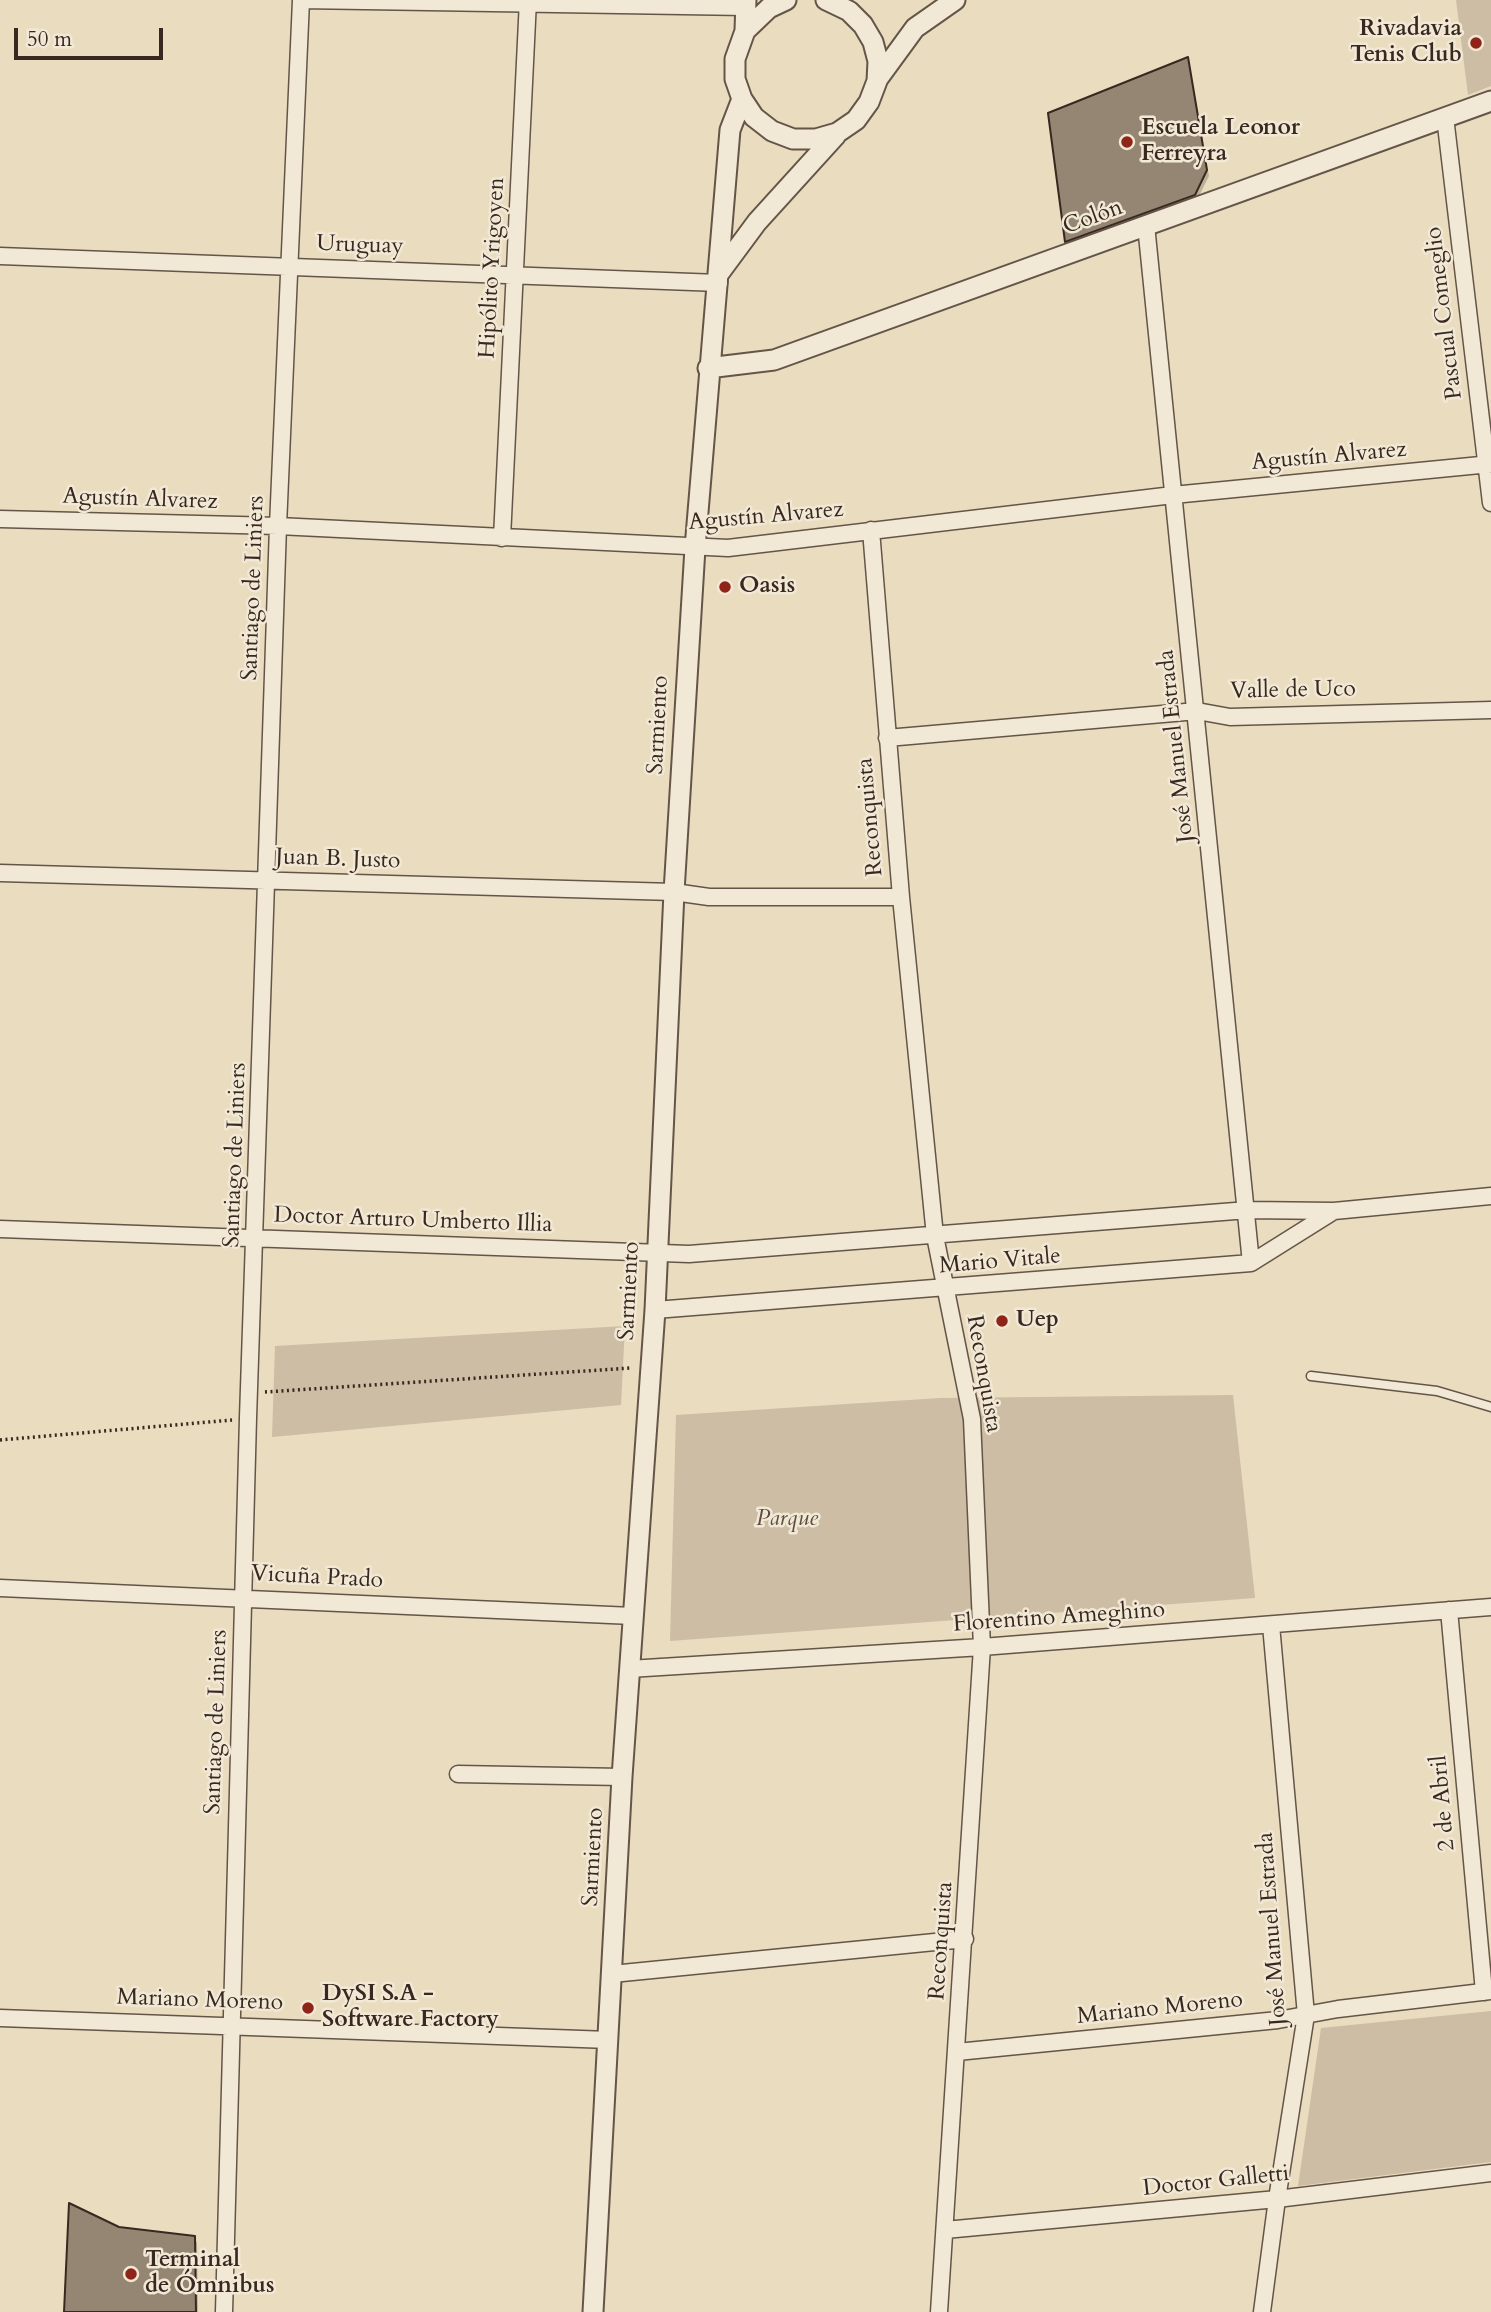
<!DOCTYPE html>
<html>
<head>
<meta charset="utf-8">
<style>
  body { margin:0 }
  #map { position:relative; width:1491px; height:2312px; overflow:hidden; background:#eadcbf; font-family:Cardo,serif }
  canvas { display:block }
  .scale { position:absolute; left:14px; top:28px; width:149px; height:32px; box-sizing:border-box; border:4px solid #382820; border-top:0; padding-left:9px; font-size:21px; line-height:24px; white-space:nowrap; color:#382820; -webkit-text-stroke:5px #f1e8d5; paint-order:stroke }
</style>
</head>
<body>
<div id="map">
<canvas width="1491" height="2312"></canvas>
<div class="scale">50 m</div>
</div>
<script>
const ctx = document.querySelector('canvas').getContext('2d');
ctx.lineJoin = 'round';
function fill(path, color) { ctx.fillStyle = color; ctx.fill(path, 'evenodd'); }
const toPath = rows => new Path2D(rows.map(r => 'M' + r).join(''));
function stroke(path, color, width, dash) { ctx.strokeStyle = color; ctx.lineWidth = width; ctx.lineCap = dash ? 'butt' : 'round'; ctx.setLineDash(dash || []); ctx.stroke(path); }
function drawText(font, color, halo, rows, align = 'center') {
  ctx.font = font + ' Cardo,serif'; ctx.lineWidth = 5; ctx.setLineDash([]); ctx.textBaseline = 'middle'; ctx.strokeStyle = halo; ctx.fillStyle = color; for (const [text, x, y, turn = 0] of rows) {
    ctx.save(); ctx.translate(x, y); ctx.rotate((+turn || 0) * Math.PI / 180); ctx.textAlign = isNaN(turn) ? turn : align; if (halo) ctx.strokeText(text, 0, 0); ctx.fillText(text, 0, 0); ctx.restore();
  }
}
fill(toPath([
  [1456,0,1491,0,1491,86,1468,95],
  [625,1326,621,1405,272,1437,275,1346],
  [1233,1395,1255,1598,670,1641,676,1415,940,1398],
  [1491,2011,1491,2162,1298,2186,1321,2028]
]), '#ccbda4');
fill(toPath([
  [1187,59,1209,176,1197,200,1070,246,1067,241],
  [118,2229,194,2237,197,2243,198,2312,65,2312]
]), '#0003');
const building = toPath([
  [1188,57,1207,170,1195,195,1065,242,1048,113,1188,57],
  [69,2203,119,2227,195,2236,196,2312,64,2312,69,2203]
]);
fill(building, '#958673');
stroke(building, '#382820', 2);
const service = toPath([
  [1311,1376,1437,1391,1491,1407]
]);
const minor = toPath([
  [301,0,746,7],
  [1445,117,1491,503],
  [1146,225,1251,1263],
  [0,256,719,283],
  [0,519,278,526,728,548,1173,495,1491,464],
  [871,530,901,897,935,1236,972,1419,982,1647,939,2312],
  [502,538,528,0],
  [887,738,1197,711,1230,717,1491,710],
  [0,873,674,892,709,897,901,897],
  [0,1229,689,1254,1248,1210,1334,1211,1491,1196],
  [655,1310,1251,1263,1334,1211],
  [0,1588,633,1616],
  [1449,1610,1484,1992],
  [629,1669,982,1647,1491,1607],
  [458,1774,622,1777],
  [612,1974,965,1939],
  [0,2018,609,2040],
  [957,2052,1278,2020,1338,2009,1491,1991],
  [945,2230,1277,2199,1491,2173],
  [224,2312,248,1418,278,526,301,0],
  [1262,2312,1277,2199,1306,2015,1271,1625]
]);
const tertiary = toPath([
  [786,0,769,8,745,31,735,59,735,79,742,99,754,117,772,131,793,139,816,139,837,133,856,120,869,102,877,81,878,61,873,42,863,25,849,11,826,0],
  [745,31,746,0],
  [877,80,915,28,955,0],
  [720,272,757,222,836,135],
  [708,368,774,360,1491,101],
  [593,2312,622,1777,655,1310,674,892,695,548,730,130,742,99]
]);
stroke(service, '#645548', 11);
stroke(minor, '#645548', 19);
stroke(tertiary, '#645548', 23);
stroke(toPath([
  [265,1392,631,1368],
  [0,1440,232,1420]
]), '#382820', 3.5, [2, 3.5]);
stroke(service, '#f1e8d5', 8);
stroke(minor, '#f1e8d5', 16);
stroke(tertiary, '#f1e8d5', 19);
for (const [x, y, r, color] of [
  [1476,43,7,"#8f2418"],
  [1127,142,7,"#8f2418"],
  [725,587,7,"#8f2418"],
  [1002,1321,7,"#8f2418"],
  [308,2008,7,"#8f2418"],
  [131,2274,7,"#8f2418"]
]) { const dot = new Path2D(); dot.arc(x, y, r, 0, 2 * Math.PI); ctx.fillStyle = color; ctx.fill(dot); stroke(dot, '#f1e8d5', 2.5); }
drawText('bold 23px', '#382820', '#f1e8d5', [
  ["Rivadavia",1462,30,"right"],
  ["Tenis Club",1462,56,"right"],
  ["Escuela Leonor",1141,129],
  ["Ferreyra",1141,155],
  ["Oasis",739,587],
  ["Uep",1016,1321],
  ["DySI S.A -",322,1995],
  ["Software Factory",322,2021],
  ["Terminal",145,2261],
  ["de Ómnibus",145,2287]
], 'left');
drawText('23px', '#382820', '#f1e8d5', [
  ["Colón",1093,218,-20],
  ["Uruguay",360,246,2],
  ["Hipólito Yrigoyen",493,268,-87],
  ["Pascual Comeglio",1445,313,-97],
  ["Agustín Alvarez",1329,457,-5],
  ["Agustín Alvarez",140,500,2],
  ["Agustín Alvarez",766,517,-5],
  ["Santiago de Liniers",254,588,-88],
  ["Valle de Uco",1293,691,-1],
  ["Sarmiento",659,725,-87],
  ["José Manuel Estrada",1177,746,-96],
  ["Reconquista",871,817,-95],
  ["Juan B. Justo",338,860,2],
  ["Santiago de Liniers",236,1155,-88],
  ["Doctor Arturo Umberto Illia",413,1221,2],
  ["Mario Vitale",1000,1262,-5],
  ["Sarmiento",630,1291,-87],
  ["Reconquista",983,1374,80],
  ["Vicuña Prado",317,1578,3],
  ["Florentino Ameghino",1059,1618,-4],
  ["Santiago de Liniers",217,1722,-88],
  ["2 de Abril",1444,1803,-95],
  ["Sarmiento",594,1857,-87],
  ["José Manuel Estrada",1273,1929,-94],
  ["Reconquista",942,1941,-86],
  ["Mariano Moreno",200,2001,2],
  ["Mariano Moreno",1160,2009,-6],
  ["Doctor Galletti",1216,2182,-6]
]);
drawText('italic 23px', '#5d4d41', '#f1e8d5', [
  ["Parque",787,1520]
]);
</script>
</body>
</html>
